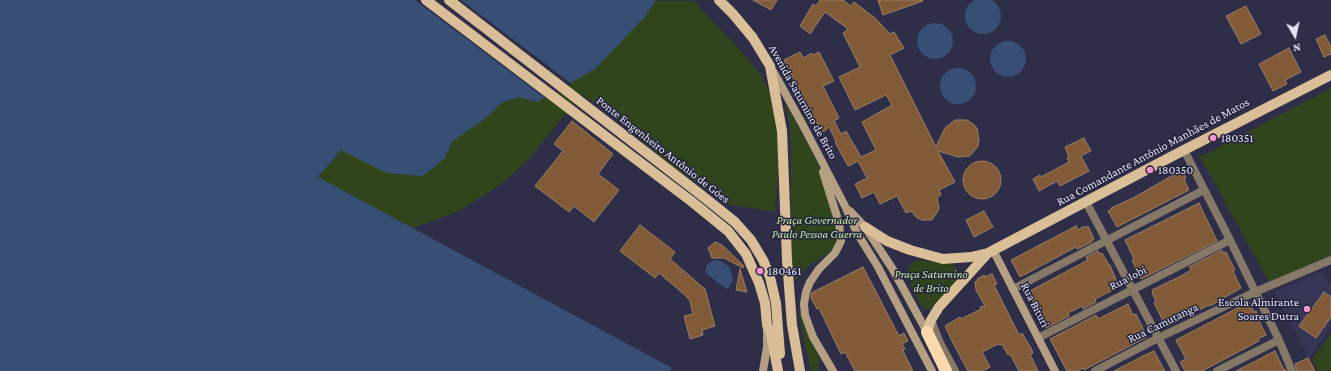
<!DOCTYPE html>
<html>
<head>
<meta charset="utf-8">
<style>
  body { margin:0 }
  #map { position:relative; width:1331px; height:371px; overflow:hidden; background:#2e2e48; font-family:"Crimson Pro",serif }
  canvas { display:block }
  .north { position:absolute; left:1275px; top:16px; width:40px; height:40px; -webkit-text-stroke:3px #24243d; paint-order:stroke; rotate:171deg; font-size:11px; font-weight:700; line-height:16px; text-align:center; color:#e3e4f5 }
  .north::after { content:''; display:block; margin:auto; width:14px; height:18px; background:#e3e4f5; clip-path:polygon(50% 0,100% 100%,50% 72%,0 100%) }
</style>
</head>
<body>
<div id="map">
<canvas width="1331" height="371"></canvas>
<div class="north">N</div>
</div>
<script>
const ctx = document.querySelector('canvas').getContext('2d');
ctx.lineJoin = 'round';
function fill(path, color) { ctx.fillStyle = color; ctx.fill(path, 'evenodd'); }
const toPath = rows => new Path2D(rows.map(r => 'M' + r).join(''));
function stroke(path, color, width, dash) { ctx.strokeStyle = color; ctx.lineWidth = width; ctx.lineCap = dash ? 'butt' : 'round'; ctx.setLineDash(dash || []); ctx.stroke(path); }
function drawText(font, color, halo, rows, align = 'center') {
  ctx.font = font + ' "Crimson Pro",serif'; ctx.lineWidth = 3; ctx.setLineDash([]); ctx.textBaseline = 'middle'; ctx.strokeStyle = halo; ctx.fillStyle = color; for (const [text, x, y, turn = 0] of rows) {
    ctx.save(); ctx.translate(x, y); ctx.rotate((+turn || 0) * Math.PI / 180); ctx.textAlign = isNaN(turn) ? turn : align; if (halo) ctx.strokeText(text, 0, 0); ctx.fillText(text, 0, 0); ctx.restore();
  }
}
fill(toPath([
  [1320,272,1331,284,1331,327,1309,358,1274,292]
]), '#353556');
fill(toPath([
  [527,0,694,1,733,42,761,75,772,99,778,126,780,149,775,212,726,204,667,162,606,111,581,94,531,157,503,183,459,211,413,228,318,178,341,150],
  [1331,88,1331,255,1269,282,1200,157],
  [784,98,827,181,841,214,844,226,843,236,836,247,809,266,796,280,794,278,791,249,791,140,789,122],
  [917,260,951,264,956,267,958,272,957,280,933,307,930,309,925,309,921,306,907,277,907,272,909,267,913,262],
  [801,314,816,348,819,361,818,371,811,371,799,317],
  [1331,334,1331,371,1318,371,1312,360]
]), '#31451d');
fill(toPath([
  '965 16a18 18 0 1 1 36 0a18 18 0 1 1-36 0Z',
  [0,0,656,0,644,18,595,69,537,102,519,97,501,103,486,118,452,142,444,159,423,176,387,173,341,150,318,177,672,368,670,371,0,371],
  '917 41a18 18 0 1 1 36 0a18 18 0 1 1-36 0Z',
  '990 59a18 18 0 1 1 36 0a18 18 0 1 1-36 0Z',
  '940 86a18 18 0 1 1 36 0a18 18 0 1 1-36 0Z',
  [718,260,724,263,730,268,733,280,728,289,722,286,705,272,707,265,712,261]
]), '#374f75');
fill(toPath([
  [415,0,461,0,572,84,546,99]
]), '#2e2e48');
const building = toPath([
  [753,0,777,0,771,10,753,0],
  [820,0,843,0,851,6,854,2,875,18,890,34,894,32,904,48,890,55,936,147,945,128,955,120,967,120,973,124,977,128,979,140,978,146,970,156,958,157,938,151,955,182,939,190,941,195,937,198,939,207,938,211,932,220,922,220,917,218,911,211,906,213,897,196,880,204,874,192,862,198,855,184,867,178,858,161,848,166,835,142,836,141,829,127,822,133,784,60,800,52,803,58,812,53,813,55,819,52,834,81,823,86,839,118,834,121,841,134,846,131,861,157,876,150,862,122,892,105,886,95,855,110,839,77,860,67,843,33,848,29,825,12,810,34,800,26,813,4,816,6,820,0],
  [878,0,922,0,923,1,883,15,878,0],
  [1246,6,1261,34,1241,44,1226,16,1246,6],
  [1325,35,1331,47,1331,54,1324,57,1316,39,1325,35],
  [1289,48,1301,72,1285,80,1287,84,1273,91,1259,64,1289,48],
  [572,121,613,154,598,174,619,190,594,222,574,206,569,212,535,186,563,151,554,144,572,121],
  [1084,138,1091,151,1081,156,1089,171,1060,186,1057,181,1039,191,1033,179,1040,175,1041,177,1069,162,1067,158,1069,157,1065,147,1084,138],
  '963 180a19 19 0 1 1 38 0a19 19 0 1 1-38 0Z',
  [1182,170,1186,178,1184,179,1189,190,1117,227,1108,211,1112,209,1111,208,1133,198,1182,170],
  [1199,203,1217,241,1141,279,1132,260,1134,259,1125,240,1199,203],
  [984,211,993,227,974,237,966,220,984,211],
  [640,225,675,252,670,259,705,289,715,326,702,330,703,335,690,339,684,316,693,314,690,301,686,296,659,273,655,278,620,251,640,225],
  [1076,226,1078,230,1084,226,1085,228,1088,226,1094,239,1092,240,1092,242,1077,249,1076,247,1020,277,1011,260,1076,226],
  [715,242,722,245,744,266,743,268,724,258,712,258,708,248,715,242],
  [1222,250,1223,253,1226,252,1235,270,1233,271,1241,288,1210,306,1209,305,1166,327,1154,303,1156,302,1152,293,1153,293,1152,290,1183,275,1191,270,1189,267,1222,250],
  [1098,251,1100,254,1102,253,1109,265,1110,265,1119,287,1095,299,1096,302,1083,309,1082,306,1068,313,1069,316,1046,328,1028,292,1088,260,1086,257,1098,251],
  [863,267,899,336,904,333,908,341,902,344,905,349,903,351,913,371,855,371,845,352,841,354,819,308,817,309,811,298,811,293,863,267],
  [740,269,747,292,736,290,740,269],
  [992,274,997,284,994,285,1019,335,1022,333,1031,348,1033,353,1030,354,1038,371,1019,371,1010,354,1008,355,1002,344,999,345,998,344,982,352,990,367,983,371,968,371,953,343,945,326,960,317,961,319,981,309,980,307,985,306,976,290,975,282,978,280,977,279,984,275,985,277,992,274],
  [1324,292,1331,297,1331,317,1316,338,1299,326,1324,292],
  [1249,302,1254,312,1256,311,1260,318,1258,319,1266,335,1258,339,1259,341,1202,371,1185,371,1180,362,1186,359,1176,340,1249,302],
  [1128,304,1133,315,1136,314,1147,337,1084,370,1083,368,1077,371,1067,371,1050,339,1096,315,1098,319,1128,304],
  [1154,351,1165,371,1114,371,1143,356,1154,351],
  [1275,351,1284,370,1285,369,1286,371,1236,371,1275,351],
  [1308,358,1315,371,1297,371,1295,364,1308,358]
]);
fill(building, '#815b38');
stroke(building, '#997f68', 1);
stroke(toPath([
  [1184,150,1230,240,1279,340,1292,371],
  [1086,202,1176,371],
  [1013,289,1204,190],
  [931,320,940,343,955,371],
  [1038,338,1230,240],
  [1095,371,1158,338,1255,292,1331,260],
  [1217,371,1279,340]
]), '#867866', 8);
stroke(toPath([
  [773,71,805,129,845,206,857,233,878,267,932,371],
  [823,172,839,223,841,241,835,253,819,269,810,282,806,292,804,304,805,315,813,337,833,371],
  [850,211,865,227,892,268,927,332],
  [993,250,1055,371],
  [763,371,767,347,767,329]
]), '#b59f82', 8);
stroke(toPath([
  [426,0,691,201,728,231,746,254,759,283,765,303,767,325,771,334,778,371],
  [449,0,700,194,735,222,751,240,763,260,770,277,776,303,780,354],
  [719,0,733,14,753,38,770,66,782,131,787,260,792,325,800,371],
  [865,227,887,241,910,250,943,259,971,257,988,253,1184,150,1331,75],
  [927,332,931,320,939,307,988,253]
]), '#dabe98', 10);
stroke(toPath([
  [927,332,946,371]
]), '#fcd9ac', 12);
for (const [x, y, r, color] of [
  [1213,138,4,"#f690d0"],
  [1150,170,4,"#f690d0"],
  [760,271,4,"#f690d0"],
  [1307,309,4,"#f690d0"]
]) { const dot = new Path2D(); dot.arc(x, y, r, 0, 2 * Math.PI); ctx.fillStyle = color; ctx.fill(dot); stroke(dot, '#24243d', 1.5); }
drawText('12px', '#e3e4f5', '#24243d', [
  ["Avenida Saturnino de Brito",803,102,61],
  ["Ponte Engenheiro Antônio de Góes",663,150,38],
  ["Rua Comandante Antônio Manhães de Matos",1153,152,-28],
  ["Rua Iobi",1128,278,-27],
  ["Rua Bituri",1035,305,63],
  ["Rua Camutanga",1163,323,-26]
]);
drawText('12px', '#e3e4f5', '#24243d', [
  ["180351",1221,138],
  ["180350",1158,170],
  ["180461",768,271],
  ["Escola Almirante",1299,302,"right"],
  ["Soares Dutra",1299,316,"right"]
], 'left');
drawText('italic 12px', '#c0e59f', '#24243d', [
  ["Praça Governador",817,220],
  ["Paulo Pessoa Guerra",817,234],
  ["Praça Saturnino",931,274],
  ["de Brito",931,288]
]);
</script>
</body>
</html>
